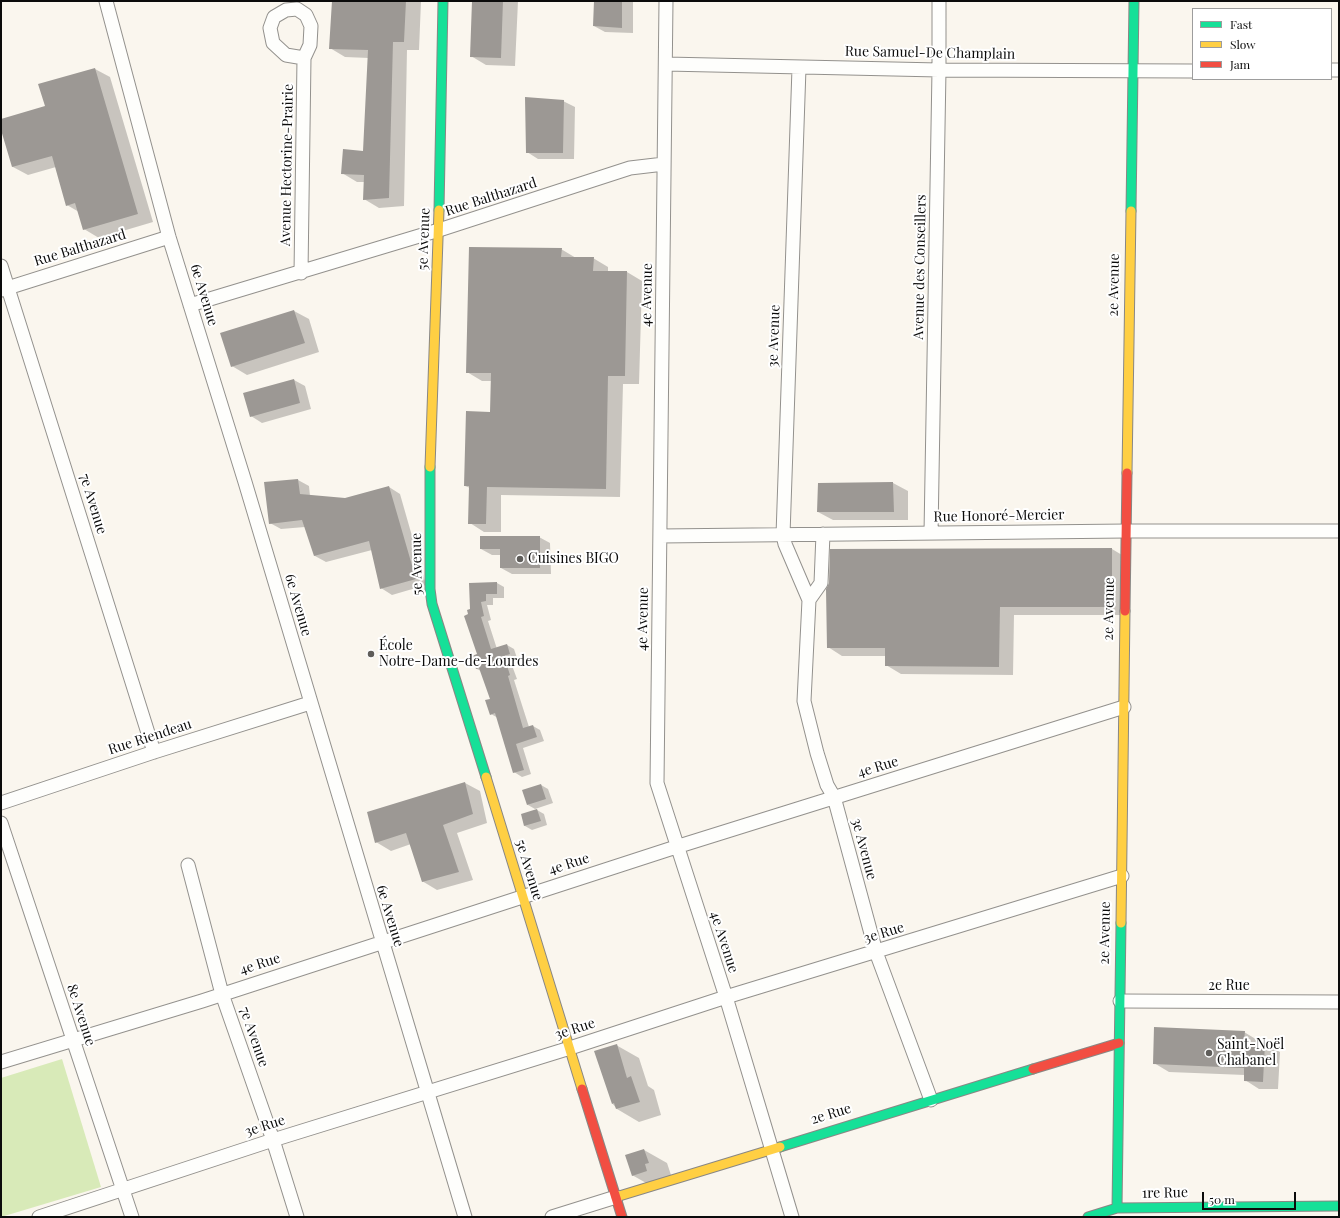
<!DOCTYPE html>
<html>
<head>
<meta charset="utf-8">
<style>
  body { margin:0 }
  #map { position:relative; width:1340px; height:1218px; overflow:hidden; background:#faf6ee; font-family:"Playfair Display",serif }
  canvas { display:block }
  .frame { position:absolute; inset:0; border:2px solid #0b0b0b; pointer-events:none }
  .legend { position:absolute; left:1192px; top:8px; width:140px; height:72px; box-sizing:border-box; background:#fff; border:1px solid #9d9d9d; margin:0; padding:5px 7px; list-style:none; font-size:12px; color:#0b0b0b }
  .legend li { display:flex; align-items:center; gap:8px; height:20px }
  .legend b { width:20px; border:1px solid #9d9d9d }
  .scale { position:absolute; left:1202px; top:1192px; width:94px; height:18px; box-sizing:border-box; border:2px solid #0b0b0b; border-top:0; padding-left:5px; font-size:12px; line-height:14px; white-space:nowrap; color:#0b0b0b; -webkit-text-stroke:3px #fff; paint-order:stroke }
</style>
</head>
<body>
<div id="map">
<canvas width="1340" height="1218"></canvas>
<div class="frame"></div>
<ul class="legend">
<li><b style="height:5px;background:#16e098"></b>Fast</li>
<li><b style="height:5px;background:#ffcf43"></b>Slow</li>
<li><b style="height:5px;background:#f24e42"></b>Jam</li>
</ul>
<div class="scale">50 m</div>
</div>
<script>
const ctx = document.querySelector('canvas').getContext('2d');
ctx.lineJoin = 'round';
function fill(path, color) { ctx.fillStyle = color; ctx.fill(path, 'evenodd'); }
const toPath = rows => new Path2D(rows.map(r => 'M' + r).join(''));
function stroke(path, color, width, dash) { ctx.strokeStyle = color; ctx.lineWidth = width; ctx.lineCap = dash ? 'butt' : 'round'; ctx.setLineDash(dash || []); ctx.stroke(path); }
function drawText(font, color, halo, rows, align = 'center') {
  ctx.font = font + ' "Playfair Display",serif'; ctx.lineWidth = 4; ctx.setLineDash([]); ctx.textBaseline = 'middle'; ctx.strokeStyle = halo; ctx.fillStyle = color; for (const [text, x, y, turn = 0] of rows) {
    ctx.save(); ctx.translate(x, y); ctx.rotate((+turn || 0) * Math.PI / 180); ctx.textAlign = isNaN(turn) ? turn : align; if (halo) ctx.strokeText(text, 0, 0); ctx.fillText(text, 0, 0); ctx.restore();
  }
}
fill(toPath([
  [62,1059,101,1187,1,1217,1,1078]
]), '#d8eab8');
fill(toPath([
  [334,1,421,1,419,50,407,50,404,206,379,208,364,199,365,182,357,182,342,173,364,152,369,58,345,57,330,48],
  [473,1,518,1,515,66,486,65,471,56],
  [595,1,633,1,633,33,605,32,594,26],
  [95,69,110,77,153,222,99,238,84,229,79,212,67,205,56,167,28,175,13,167,1,127,1,120,46,107],
  [563,101,575,107,574,159,538,159,527,152],
  [561,249,576,258,593,258,608,267,608,272,627,272,642,281,639,384,623,384,620,497,501,495,501,532,484,532,470,523,470,488,465,486,491,413,492,381,482,381,467,372],
  [294,311,309,319,319,352,247,375,232,366],
  [294,380,305,386,311,409,262,423,251,416],
  [298,480,309,486,310,496,345,499,389,487,400,494,426,585,392,595,381,588,372,550,326,562,315,556,305,527,281,529,270,523],
  [893,483,908,491,908,520,833,520,818,512],
  [539,537,550,543,551,574,512,574,501,568,501,555,492,555,481,549],
  [1112,549,1127,558,1126,615,1014,615,1013,675,901,674,886,665,886,656,842,656,828,647,831,550],
  [497,583,504,587,504,598,493,598,493,605,487,605,491,620,488,621,497,649,507,645,514,649,517,658,510,660,517,679,514,680,529,727,533,726,540,730,544,741,523,748,531,774,522,777,514,772,498,718,491,714,491,699,481,671,477,669,473,656,478,655,469,615,471,610,470,584],
  [465,783,480,791,487,823,457,833,473,880,437,890,422,881,411,844,391,851,376,842],
  [541,785,548,789,553,803,535,809,528,805],
  [537,810,544,814,547,825,532,830,525,826,522,815],
  [1244,1032,1259,1041,1259,1043,1265,1044,1280,1052,1278,1089,1259,1089,1245,1080,1245,1075,1169,1072,1154,1063],
  [616,1045,639,1058,648,1086,654,1090,661,1115,639,1122,617,1109,612,1103],
  [644,1150,667,1163,671,1175,655,1188,632,1175]
]), '#0003');
fill(toPath([
  [332,1,406,1,404,42,393,42,389,198,363,200,364,175,341,174,343,149,363,151,368,50,329,49],
  [472,1,503,1,501,58,470,57],
  [594,1,622,1,622,28,593,26],
  [95,68,138,214,83,230,75,203,66,206,52,156,12,167,1,130,1,119,45,106,38,84],
  [525,97,564,100,563,153,526,153],
  [469,247,562,248,561,257,594,257,593,271,627,271,625,376,608,376,606,489,487,487,486,524,468,524,469,486,464,486,466,411,490,412,491,373,466,373],
  [294,310,305,343,231,367,220,333],
  [294,379,300,403,250,417,243,393],
  [298,479,300,494,345,498,389,486,416,579,380,589,369,541,314,556,302,520,269,524,264,482],
  [893,482,894,512,817,512,818,483],
  [480,536,540,536,540,568,500,568,500,549,480,549],
  [1112,548,1112,607,1000,607,999,667,885,666,885,648,827,648,826,589,829,583,830,549],
  [497,582,497,594,486,594,486,601,481,602,484,616,481,617,491,649,507,644,510,654,504,656,510,675,508,676,523,728,533,725,537,737,516,744,524,770,513,773,495,713,490,715,485,700,490,699,479,668,476,669,472,656,477,654,464,616,468,614,467,610,470,609,469,583],
  [465,782,473,814,443,825,459,872,422,882,406,833,375,843,367,812],
  [541,784,546,799,527,805,522,790],
  [537,809,541,821,524,826,521,814],
  [1154,1027,1245,1031,1244,1042,1265,1043,1263,1082,1244,1081,1244,1068,1153,1064],
  [617,1044,627,1078,631,1076,640,1102,616,1109,614,1103,612,1104,594,1051],
  [644,1149,649,1163,645,1164,647,1171,632,1176,625,1155]
]), '#9c9894');
const street = toPath([
  [106,1,169,237,245,482,465,1217],
  [666,1,657,783,726,997,792,1217],
  [666,64,939,70,1193,71],
  [799,68,783,535,785,544,809,600,804,701,817,753,827,785,834,797,876,952,931,1100],
  [1331,70,1339,70],
  [1,266,154,752],
  [301,273,304,58,310,45,311,26,306,15,297,9,286,10,274,17,270,28,273,43,286,55,304,58],
  [1,290,169,237],
  [190,305,439,230,630,168,664,164],
  [931,533,939,70,939,1],
  [660,536,1127,531,1339,531],
  [809,600,821,583,823,534],
  [1,803,154,752,310,703],
  [1,823,132,1217],
  [188,865,222,994,273,1140,297,1217],
  [1120,1001,1339,1002],
  [1,1062,202,1001,676,847,1124,707],
  [39,1217,273,1140,570,1048,726,997,1122,876],
  [552,1217,616,1197]
]);
const fast = toPath([
  [439,210,443,1],
  [1131,211,1134,1],
  [430,467,430,589,432,604,486,777],
  [780,1147,1033,1069],
  [1117,1208,1121,923],
  [1088,1217,1117,1208,1339,1206]
]);
const slow = toPath([
  [430,467,439,210],
  [1127,473,1131,211],
  [486,777,582,1089],
  [1121,923,1125,611],
  [616,1197,780,1147]
]);
const jam = toPath([
  [1125,611,1127,473],
  [1033,1069,1119,1043],
  [582,1089,622,1217]
]);
stroke(street, '#93918d', 15);
stroke(fast, '#898784', 11);
stroke(slow, '#898784', 11);
stroke(jam, '#898784', 11);
stroke(street, '#fefefc', 13);
stroke(fast, '#16e098', 9);
stroke(slow, '#ffcf43', 9);
stroke(jam, '#f24e42', 9);
for (const [x, y, r, color] of [
  [520,559,4,"#5f5d5a"],
  [371,654,4,"#5f5d5a"],
  [1209,1053,4,"#5f5d5a"]
]) { const dot = new Path2D(); dot.arc(x, y, r, 0, 2 * Math.PI); ctx.fillStyle = color; ctx.fill(dot); stroke(dot, '#fff', 1.5); }
drawText('14px', '#0b0b0b', '#fff', [
  ["Rue Samuel-De Champlain",930,53,1],
  ["Avenue Hectorine-Prairie",287,165,-89],
  ["Rue Balthazard",491,197,-18],
  ["5e Avenue",424,239,-88],
  ["Rue Balthazard",80,248,-17],
  ["Avenue des Conseillers",920,267,-89],
  ["2e Avenue",1114,285,-89],
  ["6e Avenue",204,295,73],
  ["4e Avenue",647,295,-89],
  ["3e Avenue",774,336,-88],
  ["7e Avenue",93,504,73],
  ["Rue Honoré-Mercier",999,516,-1],
  ["5e Avenue",417,564,-91],
  ["6e Avenue",298,605,74],
  ["2e Avenue",1109,609,-89],
  ["4e Avenue",643,619,-89],
  ["Rue Riendeau",150,737,-18],
  ["4e Rue",878,767,-17],
  ["3e Avenue",864,849,75],
  ["4e Rue",569,864,-18],
  ["5e Avenue",529,870,73],
  ["6e Avenue",390,916,73],
  ["3e Rue",884,933,-17],
  ["2e Avenue",1105,933,-89],
  ["4e Avenue",724,942,72],
  ["4e Rue",260,964,-18],
  ["2e Rue",1229,986],
  ["8e Avenue",81,1015,72],
  ["3e Rue",575,1029,-18],
  ["7e Avenue",254,1037,71],
  ["2e Rue",831,1114,-17],
  ["3e Rue",265,1126,-18],
  ["1re Rue",1165,1193,-1]
]);
drawText('14px', '#0b0b0b', '#fff', [
  ["Cuisines BIGO",528,559],
  ["École",379,646],
  ["Notre-Dame-de-Lourdes",379,662],
  ["Saint-Noël",1217,1045],
  ["Chabanel",1217,1061]
], 'left');
</script>
</body>
</html>
